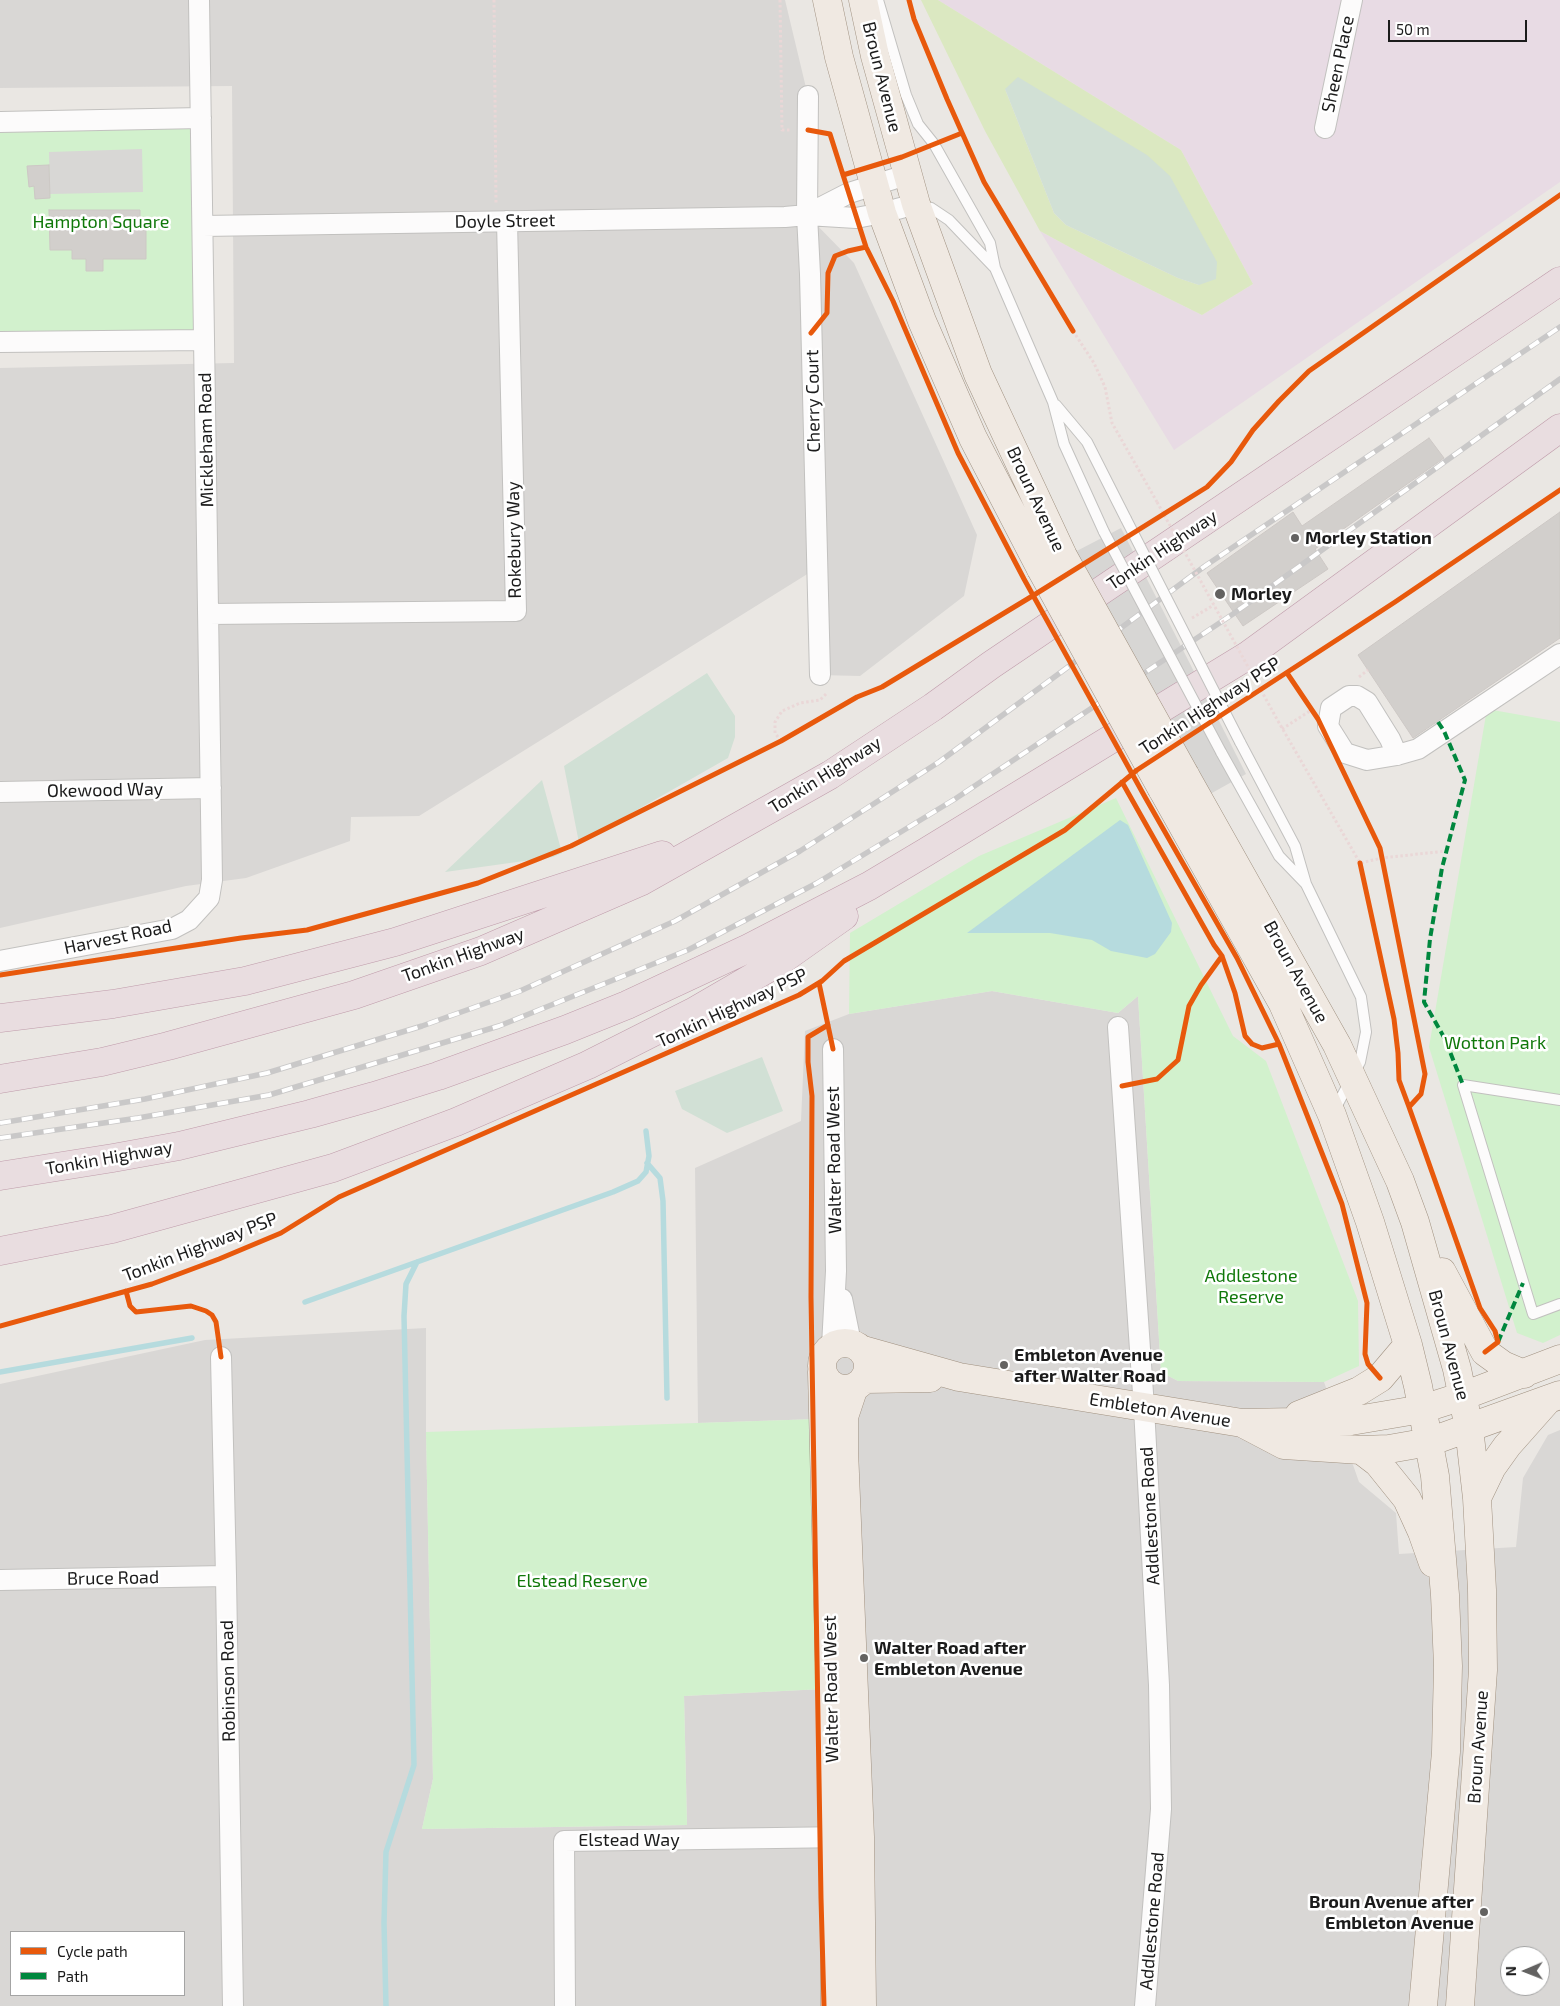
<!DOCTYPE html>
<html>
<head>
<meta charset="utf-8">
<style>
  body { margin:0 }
  #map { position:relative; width:1560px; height:2006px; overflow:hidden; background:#eae7e3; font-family:"Exo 2",sans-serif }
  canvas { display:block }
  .legend { position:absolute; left:10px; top:1931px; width:175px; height:65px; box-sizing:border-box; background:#fff; border:1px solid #a4a4a4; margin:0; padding:6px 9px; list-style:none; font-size:15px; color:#1b1b1b }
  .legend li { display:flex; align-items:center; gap:10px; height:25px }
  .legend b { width:25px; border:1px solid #a4a4a4 }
  .north { position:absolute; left:1500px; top:1946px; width:50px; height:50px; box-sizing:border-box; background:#fff; border:1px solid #a4a4a4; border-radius:50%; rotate:269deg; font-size:14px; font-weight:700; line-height:20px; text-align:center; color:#1b1b1b }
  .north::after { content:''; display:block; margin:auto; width:18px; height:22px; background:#636261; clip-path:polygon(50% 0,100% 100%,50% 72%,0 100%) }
  .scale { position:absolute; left:1388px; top:20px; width:139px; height:22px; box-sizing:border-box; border:2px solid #1b1b1b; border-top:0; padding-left:6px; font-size:15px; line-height:18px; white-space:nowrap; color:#1b1b1b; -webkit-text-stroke:4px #fff; paint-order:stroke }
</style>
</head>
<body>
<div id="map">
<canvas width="1560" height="2006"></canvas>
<ul class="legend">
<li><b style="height:6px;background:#e8590c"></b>Cycle path</li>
<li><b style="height:6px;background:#00873e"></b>Path</li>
</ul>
<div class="north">N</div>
<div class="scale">50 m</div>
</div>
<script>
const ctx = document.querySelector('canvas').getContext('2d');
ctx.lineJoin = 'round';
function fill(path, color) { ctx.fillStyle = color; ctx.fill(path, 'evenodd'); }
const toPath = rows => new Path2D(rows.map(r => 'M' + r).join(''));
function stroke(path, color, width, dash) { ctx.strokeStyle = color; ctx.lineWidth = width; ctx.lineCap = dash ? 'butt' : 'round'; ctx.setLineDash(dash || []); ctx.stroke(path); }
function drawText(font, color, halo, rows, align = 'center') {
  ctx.font = font + ' "Exo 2",sans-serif'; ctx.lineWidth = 5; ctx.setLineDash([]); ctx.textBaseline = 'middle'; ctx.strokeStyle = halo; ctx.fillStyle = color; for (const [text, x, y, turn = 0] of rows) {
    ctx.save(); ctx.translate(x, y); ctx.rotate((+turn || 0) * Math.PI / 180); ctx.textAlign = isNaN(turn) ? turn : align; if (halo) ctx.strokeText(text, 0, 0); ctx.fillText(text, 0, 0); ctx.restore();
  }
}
fill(toPath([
  [0,0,785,0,808,96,807,215,854,263,977,535,964,596,860,676,820,675,817,568,419,816,351,817,350,841,246,878,186,886,0,928,0,368,234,363,232,86,0,88],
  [992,991,1118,1013,1138,996,1161,1372,1178,1381,1324,1382,1359,1482,1396,1513,1399,1554,1516,1547,1523,1478,1548,1435,1560,1430,1560,2006,0,2006,0,1384,205,1340,426,1328,426,1432,433,1779,422,1829,687,1825,684,1696,822,1689,818,1419,698,1423,695,1168,801,1121,805,1031,849,1014],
  [11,1932,184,1932,184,1995,11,1995],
  [1510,1956,1540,1956,1540,1986,1510,1986]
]), '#d9d7d5');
fill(toPath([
  [938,0,1560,0,1560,182,1174,450,1040,231,1119,274,1202,315,1253,284,1181,150]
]), '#e8dbe4');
fill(toPath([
  [921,0,938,0,1181,150,1253,284,1202,315,1119,274,1040,231,985,131],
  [1005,89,1199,285,1178,278,1066,225,1054,213]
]), '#dbe8c1');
fill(toPath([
  [1018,77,1147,155,1170,176,1217,262,1216,279,1199,285,1178,278,1066,225,1054,213,1005,89],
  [707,673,735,716,735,737,728,758,579,843,564,766],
  [542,780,562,853,553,857,445,872],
  [762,1057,783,1111,727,1133,682,1109,675,1091]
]), '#d1e0d5');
fill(toPath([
  [201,118,204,340,0,342,0,122],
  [1487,709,1560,722,1560,1335,1543,1343,1517,1333,1429,1047],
  [1116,798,1233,1036,1266,1061,1358,1301,1359,1366,1324,1382,1178,1381,1161,1372,1138,996,1118,1013,992,991,849,1014,850,933,979,856],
  [818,1419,823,1689,684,1696,687,1825,422,1829,433,1779,426,1432]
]), '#d2f1cd');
fill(toPath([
  [142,149,143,192,50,194,49,152]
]), '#d8d7d5');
fill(toPath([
  [1120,820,1128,825,1172,923,1171,932,1155,954,1147,958,1111,951,1092,940,1050,933,967,933]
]), '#b6dbde');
fill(toPath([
  [1121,528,1246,774,1194,803,1069,555]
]), '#d7d6d4');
stroke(toPath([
  [647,1163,660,1178,663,1201,667,1398],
  [305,1302,613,1192,638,1181,646,1172,649,1156,646,1131],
  [0,1372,192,1338],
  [386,2006,384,1923,386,1852,414,1765,404,1316,406,1284,417,1262]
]), '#b6dbde', 5.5);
const building = toPath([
  [49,165,50,198,35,199,34,186,29,187,27,166,49,165],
  [49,210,140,210,140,227,146,227,146,259,103,259,103,271,86,271,86,259,72,259,72,250,50,250,49,210],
  [1429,438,1444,458,1315,549,1328,569,1243,626,1207,573,1293,512,1302,526,1429,438],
  [1560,512,1560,638,1413,738,1358,655,1560,512]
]);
fill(building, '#d2cfcc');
stroke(building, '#cdc8c5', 1);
const service = toPath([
  [878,0,906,95,918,124,934,144,990,243,995,268,1053,402,1064,444,1104,532],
  [920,206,931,208,949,220,994,267],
  [1056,405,1087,442,1126,519],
  [1240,742,1295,846,1306,884,1361,997,1366,1032,1360,1062,1334,1111],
  [1221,752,1279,856,1306,884],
  [1560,1100,1463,1085,1533,1314,1560,1304]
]);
const minor = toPath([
  [808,96,807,215,810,274,820,675],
  [0,122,201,118],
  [1325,128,1352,0],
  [808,214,849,193,906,175],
  [203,226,785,217,807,215,856,218,882,213,916,204],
  [0,342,204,340],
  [208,614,516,611,507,221],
  [1397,755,1390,739,1367,702,1357,696,1349,696,1331,708,1328,726,1345,753,1367,760,1397,755,1418,749,1560,654],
  [0,792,211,788],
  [0,961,172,929,189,920,209,898,212,880,199,0],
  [1118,1027,1144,1408,1159,1685,1161,1809,1145,2006],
  [842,1299,851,1343],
  [832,1346,836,1271,833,1049],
  [221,1357,226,1576,233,2006],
  [0,1580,226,1576],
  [565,2006,564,1841,847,1837]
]);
const primary = toPath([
  [827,0,839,57,882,213,922,321,973,438,1041,569],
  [863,0,875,56,916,204,978,374,1063,556],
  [1185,775,1337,1045,1400,1181,1415,1222,1457,1369,1469,1428,1477,1498,1482,1590,1483,1670,1460,2006],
  [1162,789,1283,1004,1332,1115,1370,1222,1408,1345,1418,1386,1435,1476,1445,1595,1448,1666,1446,1752,1423,2006],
  [1442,1272,1485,1352,1503,1365,1524,1374],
  '822 1366a23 23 0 1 1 46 0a23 23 0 1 1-46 0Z',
  [863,1350,959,1377,1242,1423,1351,1421,1422,1409,1463,1396,1560,1359],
  [822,1372,834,1837,835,2006],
  [864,1379,930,1378],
  [854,1387,844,1417,844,1450,860,1837,862,2006],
  [1299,1415,1359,1391,1380,1378,1408,1345],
  [1244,1424,1284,1445,1361,1450,1389,1449,1429,1442,1560,1395],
  [1361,1450,1378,1463,1407,1499,1422,1532,1433,1563],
  [1477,1498,1492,1467,1507,1446,1546,1402]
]);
const motorway = toPath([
  [0,1018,113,1004,245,981,395,942,662,855],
  [0,1079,102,1062,168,1046,354,995,481,951,640,882,830,775,933,707,991,665,1560,281],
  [0,1176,113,1158,179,1146,310,1114,374,1096,438,1076,565,1030,627,1005,749,948,869,886,926,852,1247,656,1560,428],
  [0,1251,112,1229,333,1168,456,1122,588,1065,693,1012,779,962,844,916]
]);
stroke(service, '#c2c1bf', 12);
stroke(minor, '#c2c1bf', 22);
stroke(primary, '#a09180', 29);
stroke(motorway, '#bf9baa', 29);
stroke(toPath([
  [494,0,496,203],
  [780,0,782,130,790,130],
  [1073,331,1094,363,1105,387,1112,423,1157,502],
  [1192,618,1214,605],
  [1359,677,1368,670],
  [1278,721,1360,863,1382,858,1446,851],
  [1282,729,1313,709],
  [781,741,775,733,775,722,782,711,800,703,820,700,826,694]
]), '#ead7d7', 3, [2.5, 2.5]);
stroke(service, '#fcfbfb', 10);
stroke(minor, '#fcfbfb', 20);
stroke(primary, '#f0e9e2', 28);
stroke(motorway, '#e9dde0', 28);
const rail = toPath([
  [0,1123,145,1099,267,1073,422,1026,520,991,675,921,800,851,939,762,1205,566,1560,327],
  [0,1138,138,1118,269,1095,499,1026,688,950,817,883,955,799,1233,614,1560,379]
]);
stroke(rail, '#c9c8c8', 5.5);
stroke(rail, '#fff', 4, [11]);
const serviceBridge = toPath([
  [1126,519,1240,742],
  [1104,532,1221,752]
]);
const primaryBridge = toPath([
  [1063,556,1185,775],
  [1041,569,1162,789]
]);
stroke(serviceBridge, '#c2c1bf', 12, []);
stroke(primaryBridge, '#a09180', 29, []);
stroke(toPath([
  [1157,502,1278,721]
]), '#ead7d7', 3, [2.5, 2.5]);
stroke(serviceBridge, '#fcfbfb', 10);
stroke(primaryBridge, '#f0e9e2', 28);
stroke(toPath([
  [1438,722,1444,731,1465,780,1442,868,1430,939,1424,1002,1445,1039,1463,1085],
  [1498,1342,1523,1283]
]), '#00873e', 4, [8, 4]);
stroke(toPath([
  [909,0,914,19,947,99,984,182,1073,331],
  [808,130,830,134,866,247,893,301,958,453,1024,579,1145,797,1237,958,1279,1044,1342,1204,1367,1303,1365,1354,1368,1364,1380,1378],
  [843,175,902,157,962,133],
  [811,333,827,313,828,273,835,256,848,251,866,247],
  [1287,673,1318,719,1380,848,1425,1074,1421,1094,1409,1107,1480,1308,1495,1331,1498,1342,1485,1352],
  [1122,782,1214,945,1222,956,1235,993,1245,1036,1252,1044,1262,1048,1279,1044],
  [1360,863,1394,1019,1398,1053,1399,1080,1409,1107],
  [0,975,241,938,307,930,478,883,571,846,781,741,857,697,882,687,1034,595,1207,487,1231,462,1253,430,1279,401,1309,371,1560,195],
  [819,983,833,1049],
  [1122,1086,1157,1079,1178,1060,1189,1006,1201,985,1222,956],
  [126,1291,130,1306,136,1312,191,1306,206,1311,212,1315,216,1322,221,1357],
  [0,1326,152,1284,219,1259,281,1233,339,1197,799,995,822,981,844,961,1065,830,1137,770,1395,602,1560,490],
  [824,2006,821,1898,811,1297,812,1096,808,1062,808,1037,828,1025]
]), '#e8590c', 5);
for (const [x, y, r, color] of [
  [1295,538,5,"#636261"],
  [1220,594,6,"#636261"],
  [1004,1365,5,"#636261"],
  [864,1658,5,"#636261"],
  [1484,1912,5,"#636261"]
]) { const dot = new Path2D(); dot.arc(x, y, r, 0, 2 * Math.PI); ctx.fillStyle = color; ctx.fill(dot); stroke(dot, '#fff', 2); }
drawText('18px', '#1b1b1b', '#fff', [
  ["Sheen Place",1338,64,-78],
  ["Broun Avenue",882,77,76],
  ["Doyle Street",505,221,-1],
  ["Cherry Court",813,401,-91],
  ["Mickleham Road",206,440,-91],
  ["Broun Avenue",1036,499,65],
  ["Rokebury Way",514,540,-91],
  ["Tonkin Highway",1162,550,-34],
  ["Tonkin Highway PSP",1210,706,-33],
  ["Tonkin Highway",825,775,-32],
  ["Okewood Way",105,790,-1],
  ["Harvest Road",118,937,-12],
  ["Tonkin Highway",463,955,-20],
  ["Broun Avenue",1296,972,61],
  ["Tonkin Highway PSP",732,1008,-25],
  ["Tonkin Highway",109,1158,-10],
  ["Walter Road West",834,1160,-91],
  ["Tonkin Highway PSP",200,1247,-21],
  ["Broun Avenue",1449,1345,75],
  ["Embleton Avenue",1160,1410,9],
  ["Addlestone Road",1150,1516,-93],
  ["Bruce Road",113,1578,-1],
  ["Robinson Road",228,1681,-91],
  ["Walter Road West",831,1689,-91],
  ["Broun Avenue",1478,1747,-86],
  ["Elstead Way",629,1840],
  ["Addlestone Road",1152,1921,-85]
]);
drawText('18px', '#10780a', '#fff', [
  ["Hampton Square",101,222],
  ["Wotton Park",1495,1043],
  ["Addlestone",1251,1276],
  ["Reserve",1251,1297],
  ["Elstead Reserve",582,1581]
]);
drawText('bold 18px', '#1b1b1b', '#fff', [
  ["Morley Station",1305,538],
  ["Morley",1231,594],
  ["Embleton Avenue",1014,1355],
  ["after Walter Road",1014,1376],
  ["Walter Road after",874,1648],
  ["Embleton Avenue",874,1669],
  ["Broun Avenue after",1474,1902,"right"],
  ["Embleton Avenue",1474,1923,"right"]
], 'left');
</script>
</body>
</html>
